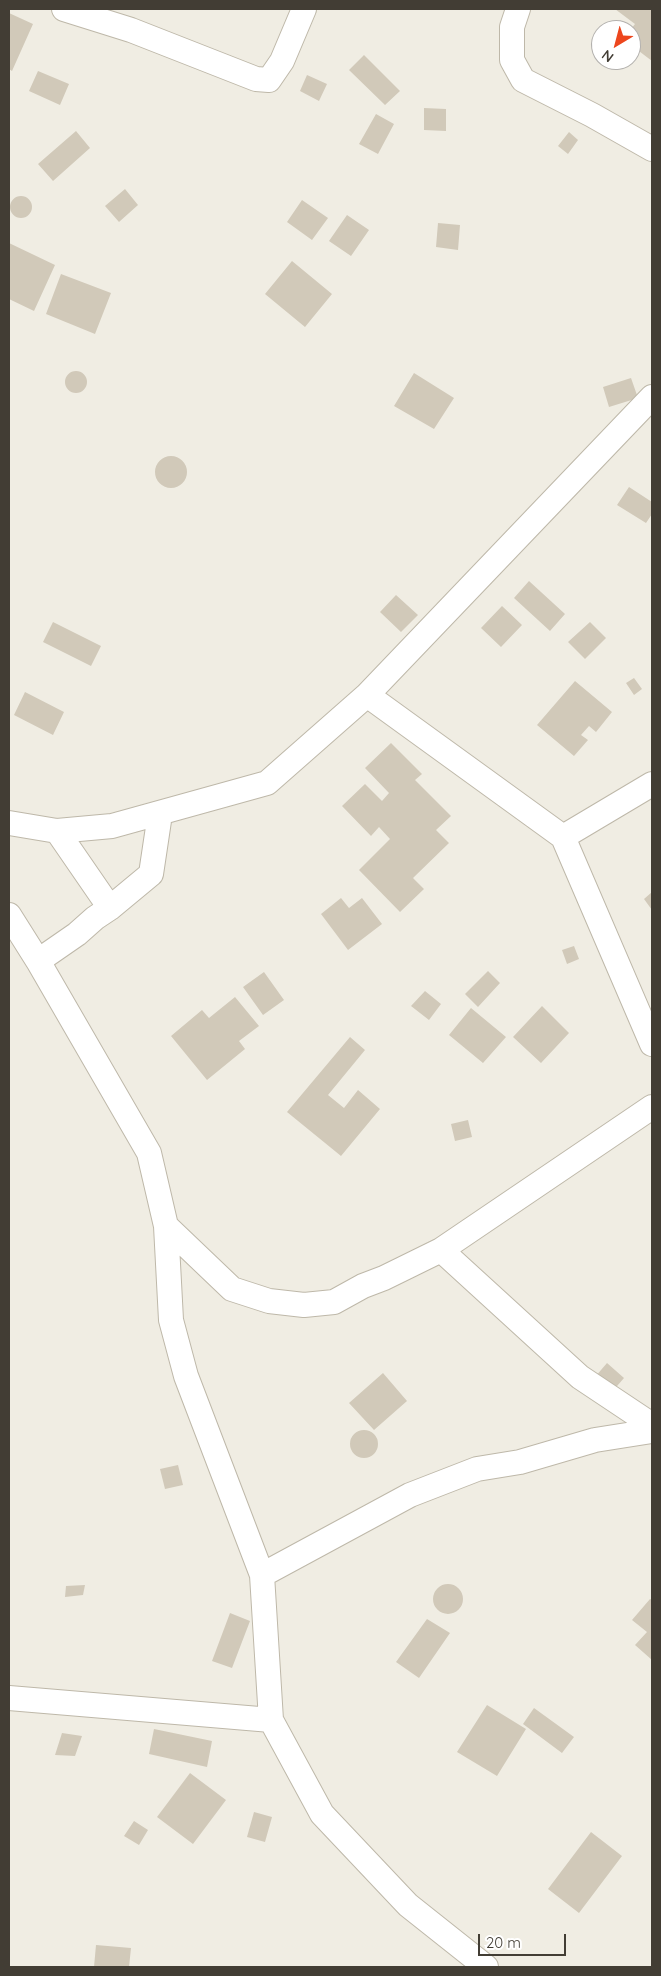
<!DOCTYPE html>
<html>
<head>
<meta charset="utf-8">
<style>
  body { margin:0 }
  #map { position:relative; width:661px; height:1976px; overflow:hidden; background:#f0ede3; font-family:Quicksand,sans-serif }
  canvas { display:block }
  .frame { position:absolute; inset:0; border:10px solid #423d34; pointer-events:none }
  .north { position:absolute; left:591px; top:20px; width:50px; height:50px; box-sizing:border-box; background:#fff; border:1px solid #b3b1ae; border-radius:50%; rotate:217deg; font-size:14px; font-weight:700; line-height:20px; text-align:center; color:#423d34 }
  .north::after { content:''; display:block; margin:auto; width:18px; height:22px; background:#ed461d; clip-path:polygon(50% 0,100% 100%,50% 72%,0 100%) }
  .scale { position:absolute; left:478px; top:1934px; width:88px; height:22px; box-sizing:border-box; border:2px solid #423d34; border-top:0; padding-left:6px; font-size:15px; line-height:18px; white-space:nowrap; color:#423d34; -webkit-text-stroke:4px #fff; paint-order:stroke }
</style>
</head>
<body>
<div id="map">
<canvas width="661" height="1976"></canvas>
<div class="frame"></div>
<div class="north">N</div>
<div class="scale">20 m</div>
</div>
<script>
const ctx = document.querySelector('canvas').getContext('2d');
ctx.lineJoin = 'round';
function fill(path, color) { ctx.fillStyle = color; ctx.fill(path, 'evenodd'); }
const toPath = rows => new Path2D(rows.map(r => 'M' + r).join(''));
function stroke(path, color, width, dash) { ctx.strokeStyle = color; ctx.lineWidth = width; ctx.lineCap = dash ? 'butt' : 'round'; ctx.setLineDash(dash || []); ctx.stroke(path); }
fill(toPath([
  [615,9,652,9,652,61,631,45,631,29,635,24],
  [9,13,33,24,12,71,9,69],
  [364,55,400,91,385,105,349,70],
  [38,71,69,84,60,105,29,91],
  [307,75,327,84,319,101,300,91],
  [424,108,446,109,446,131,424,130],
  [376,114,394,124,378,154,359,144],
  [76,131,90,148,53,181,38,164],
  [569,132,578,140,568,154,558,146],
  [125,189,138,205,119,222,105,206],
  '10 207a11 11 0 1 1 22 0a11 11 0 1 1-22 0Z',
  [302,200,328,218,312,240,287,222],
  [347,215,369,230,351,256,329,241],
  [438,223,460,225,458,250,436,247],
  [9,243,55,265,34,311,9,299],
  [292,261,332,294,305,327,265,294],
  [61,274,111,293,95,334,46,314],
  '65 382a11 11 0 1 1 22 0a11 11 0 1 1-22 0Z',
  [414,373,454,398,434,429,394,406],
  [631,378,638,398,609,407,603,387],
  '155 472a16 16 0 1 1 32 0a16 16 0 1 1-32 0Z',
  [629,487,652,502,652,514,646,523,617,505],
  [529,581,565,614,550,631,514,598],
  [396,595,418,615,401,632,380,612],
  [502,606,522,625,501,647,481,628],
  [53,622,101,646,91,666,43,642],
  [590,622,606,638,585,659,568,642],
  [634,678,642,689,634,695,626,683],
  [575,681,612,712,596,732,589,726,581,735,588,740,574,756,537,725],
  [25,692,64,712,53,735,14,715],
  [391,743,422,774,415,780,451,816,436,830,449,843,413,878,424,889,400,912,359,870,390,839,379,827,371,836,342,806,365,784,382,801,389,793,365,768],
  [652,892,652,910,644,899],
  [341,898,349,908,362,898,382,924,348,950,321,914],
  [574,946,579,959,567,964,562,950],
  [488,971,500,983,478,1007,465,994],
  [264,972,284,1000,263,1015,243,987],
  [425,991,441,1004,429,1020,411,1006],
  [235,997,259,1026,239,1041,245,1049,207,1080,171,1036,202,1010,209,1018],
  [542,1006,569,1033,541,1063,513,1037],
  [471,1008,506,1037,483,1063,449,1035],
  [350,1037,365,1050,328,1095,344,1108,358,1090,380,1109,341,1156,287,1112],
  [468,1120,472,1137,455,1141,451,1124],
  [607,1363,624,1378,611,1393,595,1377],
  [383,1373,407,1401,374,1430,349,1403],
  '350 1444a14 14 0 1 1 28 0a14 14 0 1 1-28 0Z',
  [178,1465,183,1485,165,1489,160,1469],
  '433 1599a15 15 0 1 1 30 0a15 15 0 1 1-30 0Z',
  [85,1585,83,1595,65,1597,66,1586],
  [650,1599,652,1600,652,1660,635,1645,647,1632,632,1620],
  [230,1613,250,1621,232,1668,212,1661],
  [427,1619,450,1633,419,1678,396,1662],
  [487,1705,526,1729,497,1776,457,1752],
  [534,1708,574,1737,562,1753,523,1724],
  [154,1729,212,1741,207,1767,149,1754],
  [62,1733,82,1736,75,1756,55,1755],
  [190,1773,226,1800,193,1844,157,1817],
  [254,1812,272,1817,265,1842,247,1837],
  [134,1821,148,1830,139,1845,124,1836],
  [591,1832,622,1856,579,1913,548,1889],
  [96,1945,131,1948,129,1967,94,1967]
]), '#d1c9b9');
const minor = toPath([
  [64,9,131,30,256,79,269,80,282,61,304,9],
  [518,9,512,27,512,60,523,80,592,115,652,149],
  [367,695,563,837,652,784],
  [9,823,57,831,112,826,267,783,367,695,652,397],
  [57,831,110,908],
  [563,837,652,1044],
  [9,915,38,961,149,1153,166,1226,171,1320,186,1376,262,1575],
  [38,961,77,934,95,918,110,908,151,874,160,814],
  [166,1226,232,1289,269,1301,304,1305,334,1302,363,1286,384,1278,441,1250,652,1107],
  [441,1250,580,1377,652,1425],
  [9,1698,271,1720,322,1814,408,1905,486,1967],
  [271,1720,262,1575,410,1495,477,1469,520,1462,595,1440,652,1431]
]);
stroke(minor, '#beb8a9', 26);
stroke(minor, '#fff', 24);
</script>
</body>
</html>
